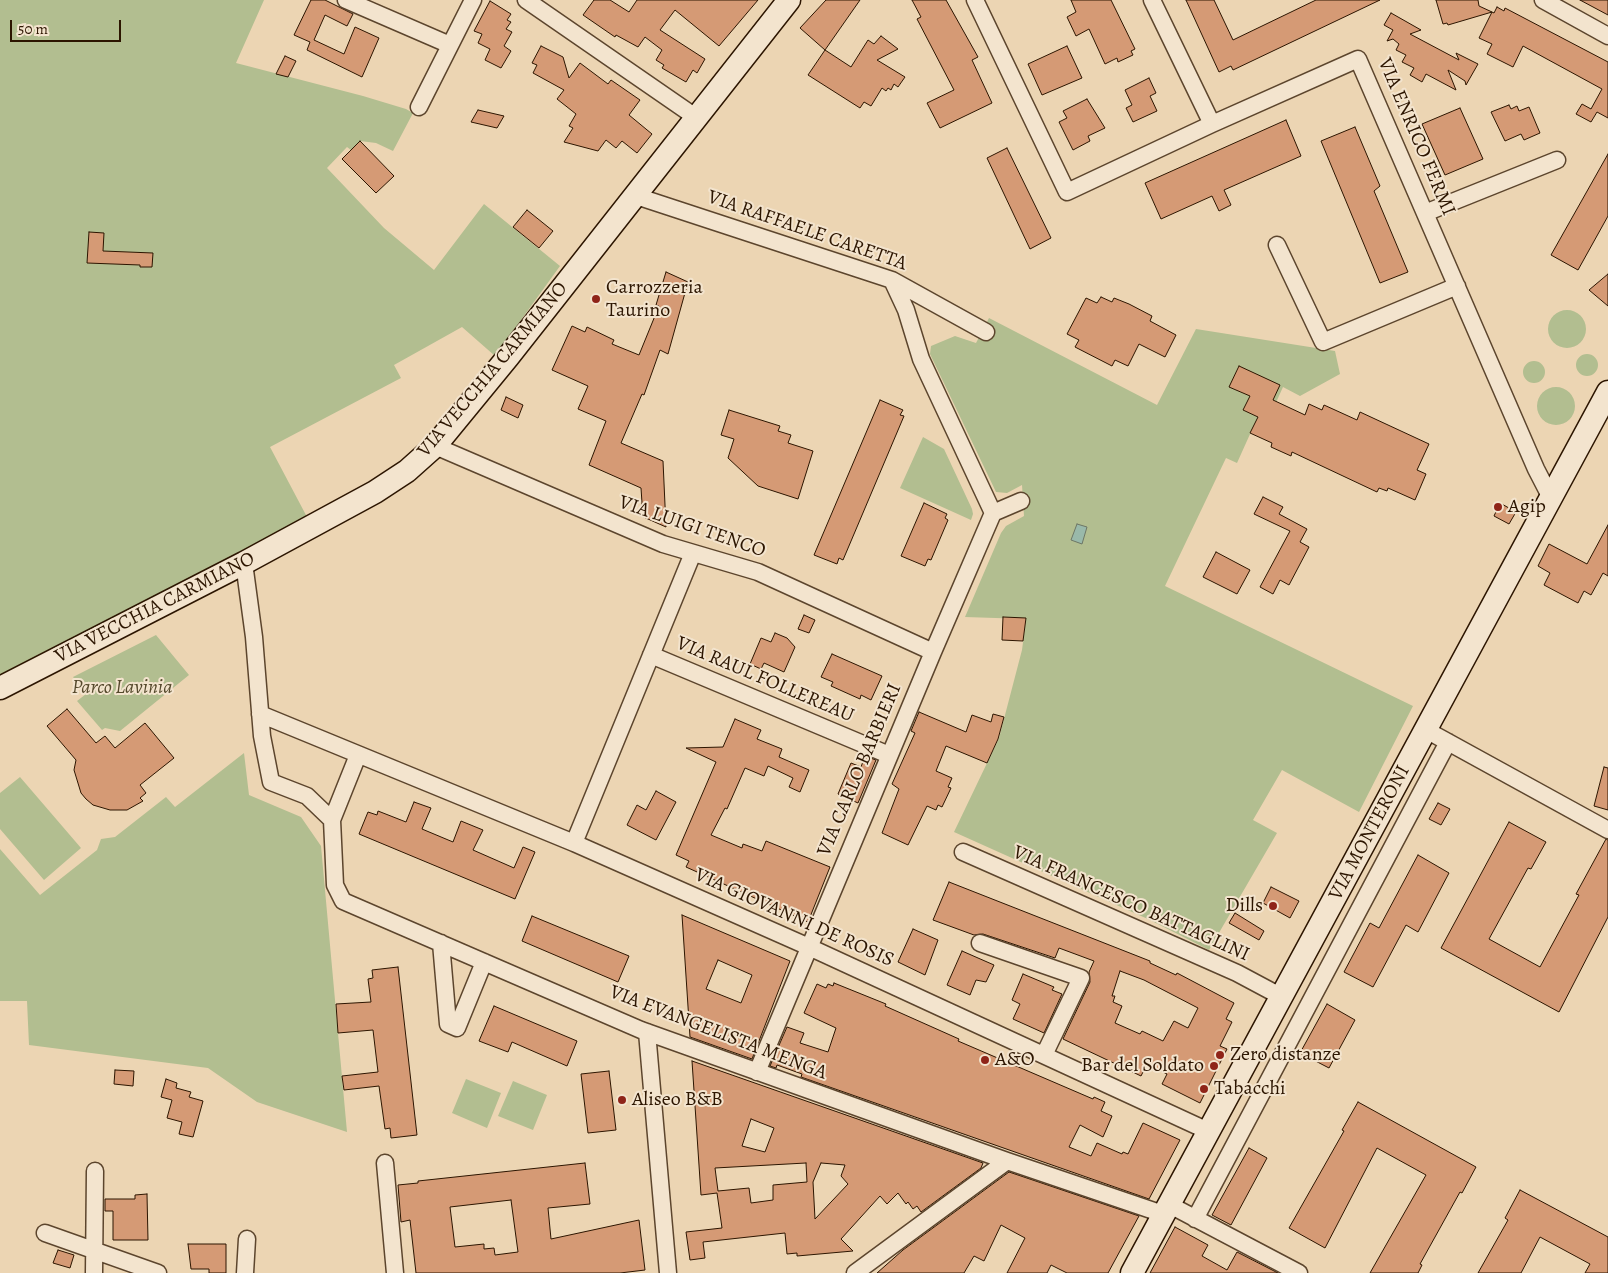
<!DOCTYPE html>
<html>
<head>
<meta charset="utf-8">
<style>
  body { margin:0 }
  #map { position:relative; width:1608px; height:1273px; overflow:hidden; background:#ecd5b3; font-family:Alegreya,serif }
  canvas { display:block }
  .scale { position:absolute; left:10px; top:20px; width:111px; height:22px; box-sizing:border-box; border:2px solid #2c1500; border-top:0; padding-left:6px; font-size:15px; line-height:18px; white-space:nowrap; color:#2c1500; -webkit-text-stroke:4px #f3e4ce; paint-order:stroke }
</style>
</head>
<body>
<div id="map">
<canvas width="1608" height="1273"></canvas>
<div class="scale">50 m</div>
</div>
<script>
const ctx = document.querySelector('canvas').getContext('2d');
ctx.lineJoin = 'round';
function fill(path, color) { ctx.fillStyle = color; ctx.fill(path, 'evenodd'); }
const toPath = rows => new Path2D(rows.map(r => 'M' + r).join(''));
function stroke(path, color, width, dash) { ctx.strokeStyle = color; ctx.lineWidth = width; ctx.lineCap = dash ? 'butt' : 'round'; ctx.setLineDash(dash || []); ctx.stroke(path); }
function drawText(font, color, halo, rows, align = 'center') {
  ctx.font = font + ' Alegreya,serif'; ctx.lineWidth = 4; ctx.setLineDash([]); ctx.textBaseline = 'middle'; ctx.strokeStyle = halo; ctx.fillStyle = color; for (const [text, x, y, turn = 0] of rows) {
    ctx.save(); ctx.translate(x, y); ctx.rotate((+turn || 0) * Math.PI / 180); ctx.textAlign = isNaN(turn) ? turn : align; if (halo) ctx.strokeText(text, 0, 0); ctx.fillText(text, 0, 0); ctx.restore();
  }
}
fill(toPath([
  [0,0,264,0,236,63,363,96,406,109,413,113,393,151,376,143,360,141,351,150,347,147,327,168,384,228,434,270,484,204,560,266,495,356,462,327,394,365,401,378,270,447,307,517,0,679],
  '1548 329a19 19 0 1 1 38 0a19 19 0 1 1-38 0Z',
  [989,318,1157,405,1196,329,1335,351,1340,374,1300,396,1283,387,1274,407,1238,367,1230,387,1250,396,1243,410,1268,421,1255,423,1237,463,1226,458,1165,586,1413,706,1359,812,1282,770,1253,820,1277,833,1209,950,1150,920,954,832,999,738,1022,650,1026,619,965,617,1001,533,1006,526,1024,516,1022,485,1007,493,996,492,930,354,931,346,955,336,976,343],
  '1576 365a11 11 0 1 1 22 0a11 11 0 1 1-22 0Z',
  '1523 372a11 11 0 1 1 22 0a11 11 0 1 1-22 0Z',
  '1537 406a19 19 0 1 1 38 0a19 19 0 1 1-38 0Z',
  [923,437,944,449,972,509,973,514,971,520,900,488],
  [156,635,189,675,120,731,105,728,102,730,77,701,86,694,73,677],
  [244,753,249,795,301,817,321,846,347,1132,257,1102,208,1068,29,1045,27,1001,0,1001,0,849,40,895,97,850,101,839,115,837,166,797,175,807],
  [20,777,81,848,44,880,0,829,0,793],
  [466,1079,501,1093,487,1128,452,1113],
  [513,1081,547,1095,533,1130,498,1116]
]), '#b2be90');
const water = toPath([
  [1077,524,1087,527,1082,544,1071,540,1077,524]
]);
fill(water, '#99b9aa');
stroke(water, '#6d7766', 1);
const building = toPath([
  [311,0,325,0,353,14,347,26,325,15,314,40,344,54,355,27,379,38,362,77,307,50,310,42,294,35,311,0],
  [594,0,610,0,629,12,637,0,758,0,719,46,675,10,660,30,705,59,697,73,693,70,686,82,662,68,664,65,656,60,662,50,645,37,638,47,616,35,615,37,583,15,594,0],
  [826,0,860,0,825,50,800,28,826,0],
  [912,0,946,0,978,57,972,60,992,103,940,128,927,103,954,90,917,19,921,17,912,0],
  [1071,0,1111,0,1135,49,1131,51,1133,55,1118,62,1117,58,1105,64,1089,29,1076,36,1067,17,1076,12,1071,0],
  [1186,0,1214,0,1233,40,1316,0,1380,0,1233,70,1231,66,1219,72,1186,0],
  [1436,0,1478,0,1479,6,1492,12,1448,25,1447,23,1443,24,1436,0],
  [1580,0,1608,0,1608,15,1580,0],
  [490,1,511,14,507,20,511,22,506,29,512,32,504,46,511,51,501,68,485,60,490,49,478,43,482,34,474,31,490,1],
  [1497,7,1504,11,1505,8,1608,62,1608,118,1597,112,1591,122,1576,114,1582,104,1591,109,1602,89,1523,46,1513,67,1487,54,1492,44,1479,38,1492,12,1494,13,1497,7],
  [1391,13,1421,30,1410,34,1459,60,1456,53,1478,64,1466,85,1465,81,1448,70,1456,90,1426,74,1422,82,1410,75,1414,68,1402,62,1406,55,1396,50,1399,44,1393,39,1387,41,1393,30,1384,25,1391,13],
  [881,36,898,49,877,60,905,77,898,87,894,84,891,90,888,88,886,91,882,88,871,106,864,102,860,108,808,75,825,50,851,67,868,40,874,44,881,36],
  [541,46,563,57,569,78,580,63,608,84,611,80,640,100,629,115,652,134,637,153,622,141,616,148,606,140,598,151,564,142,573,128,569,126,576,114,557,99,564,90,533,73,537,65,532,63,541,46],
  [1067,46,1082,78,1042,95,1028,64,1067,46],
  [285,56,296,61,288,77,276,74,285,56],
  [1149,78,1156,93,1150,96,1157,111,1133,122,1126,108,1132,105,1125,90,1149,78],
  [1087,99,1105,128,1088,136,1090,141,1073,150,1059,122,1067,118,1063,111,1087,99],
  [1509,105,1511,109,1517,106,1519,111,1529,107,1540,133,1524,140,1521,134,1505,141,1491,112,1509,105],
  [1460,108,1483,159,1445,175,1422,124,1460,108],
  [478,110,504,116,497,128,471,122,478,110],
  [1286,120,1301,156,1224,190,1231,205,1219,211,1212,196,1161,219,1145,183,1286,120],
  [1355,127,1380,186,1374,191,1408,272,1380,283,1321,141,1355,127],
  [360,141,394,176,376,193,342,159,360,141],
  [1007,148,1051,238,1030,249,987,158,1007,148],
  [1608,154,1608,216,1578,270,1551,255,1608,154],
  [527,210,553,231,539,248,513,227,527,210],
  [89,232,104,233,103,251,153,253,152,267,140,267,140,265,87,263,89,232],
  [666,272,688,282,668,354,660,350,644,395,642,394,621,443,663,461,666,527,639,515,642,503,641,488,589,465,606,421,578,409,588,386,552,370,572,326,585,332,587,327,614,340,612,344,639,355,659,306,656,305,666,272],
  [1608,274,1608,306,1589,290,1608,274],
  [1101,297,1112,302,1114,298,1129,304,1152,316,1150,321,1176,335,1165,357,1139,344,1128,366,1115,360,1112,366,1075,347,1079,340,1067,334,1086,298,1097,303,1101,297],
  [1239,366,1280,385,1273,400,1305,415,1309,404,1322,410,1324,405,1357,420,1360,412,1429,444,1417,470,1426,474,1415,500,1388,488,1387,491,1379,488,1377,492,1292,452,1291,456,1271,447,1272,443,1250,433,1258,417,1243,410,1250,396,1229,387,1239,366],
  [506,397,523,405,518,418,501,410,506,397],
  [880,400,903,410,900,415,904,416,843,560,839,558,837,564,814,555,880,400],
  [729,410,780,426,778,431,791,435,788,443,813,451,798,499,758,486,728,458,734,439,721,435,729,410],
  [1263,497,1283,507,1279,514,1307,529,1300,542,1309,547,1289,585,1280,580,1273,594,1260,587,1290,531,1254,514,1263,497],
  [924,503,947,514,945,518,948,520,931,560,928,559,925,566,901,556,924,503],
  [1500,503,1516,512,1509,524,1494,516,1500,503],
  [1608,525,1608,576,1603,573,1591,595,1584,591,1578,603,1544,585,1550,573,1538,566,1549,544,1587,564,1608,525],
  [1216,552,1250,570,1237,594,1203,577,1216,552],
  [804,615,815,620,809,633,798,629,804,615],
  [1003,617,1026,618,1023,641,1002,640,1003,617],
  [775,633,787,638,795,647,784,672,764,663,761,669,750,664,761,638,771,642,775,633],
  [832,654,882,676,871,700,861,695,860,699,831,686,833,682,821,677,832,654],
  [67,709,96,743,105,736,115,748,145,723,174,758,140,785,146,793,140,798,143,801,127,810,110,810,93,805,86,799,81,793,74,770,76,760,47,726,67,709],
  [919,712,966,732,972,715,991,722,993,714,1004,717,998,739,987,763,946,746,936,771,952,778,948,787,951,788,942,807,938,805,936,810,927,806,908,845,882,833,899,789,892,784,915,733,911,731,919,712],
  [735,719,761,730,757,739,782,749,779,757,809,770,800,792,789,787,793,778,768,766,764,776,745,768,727,809,725,808,711,835,742,848,743,844,762,851,766,841,830,867,808,922,686,867,689,861,676,855,716,762,686,748,723,747,735,719],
  [865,756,876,760,858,803,838,794,851,763,861,767,865,756],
  [1604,767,1608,768,1608,810,1594,806,1604,767],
  [656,791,676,802,656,840,627,825,637,805,646,810,656,791],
  [414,802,431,808,422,829,453,842,461,821,483,830,473,850,514,868,523,847,535,852,515,899,359,834,368,812,377,815,378,811,406,822,414,802],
  [1438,803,1450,809,1441,825,1429,819,1438,803],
  [1509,822,1546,842,1531,869,1528,868,1489,939,1540,967,1579,895,1576,894,1606,839,1608,840,1608,917,1559,1012,1441,948,1509,822],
  [1418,855,1449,873,1418,932,1406,925,1373,987,1344,972,1370,923,1379,928,1418,855],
  [949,882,1150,961,1150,963,1176,975,1177,973,1234,1003,1226,1019,1232,1022,1220,1046,1227,1049,1200,1103,1162,1084,1167,1074,1147,1064,1141,1076,1063,1039,1090,982,1089,972,1094,961,1059,948,1055,958,983,934,974,935,933,920,949,882],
  [1120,971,1144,980,1198,1008,1188,1028,1174,1021,1163,1041,1142,1031,1140,1034,1115,1023,1122,1006,1113,1002,1115,996,1112,996,1120,971],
  [1271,887,1299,901,1290,918,1263,903,1271,887],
  [1235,913,1264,931,1259,940,1229,923,1235,913],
  [682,915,790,961,752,1059,690,1037,682,915],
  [718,960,752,975,741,1003,706,989,718,960],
  [532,916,629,956,618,982,522,941,532,916],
  [913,929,938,940,925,975,898,962,913,929],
  [962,951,994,965,986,982,976,980,970,995,947,985,962,951],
  [398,967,417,1135,391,1138,390,1128,385,1129,379,1086,344,1090,342,1076,378,1072,373,1030,338,1033,336,1004,371,1002,368,979,373,978,372,970,398,967],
  [1023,974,1054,987,1052,990,1062,994,1044,1033,1013,1019,1020,1004,1012,1000,1023,974],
  [834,983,886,1004,885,1006,959,1039,958,1041,1093,1099,1094,1097,1105,1102,1101,1111,1112,1116,1103,1137,1080,1125,1069,1147,1091,1156,1097,1143,1122,1154,1123,1152,1128,1154,1143,1123,1180,1140,1149,1199,801,1077,802,1074,777,1065,776,1068,770,1066,787,1027,804,1033,800,1043,828,1052,836,1028,804,1013,817,984,826,988,828,984,833,986,834,983],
  [1327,1004,1355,1020,1329,1068,1300,1053,1327,1004],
  [494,1006,577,1041,567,1066,512,1042,508,1052,479,1041,494,1006],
  [692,1061,983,1163,981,1168,921,1212,917,1206,913,1209,908,1202,906,1204,898,1193,887,1204,880,1196,841,1239,853,1251,797,1256,797,1253,787,1254,785,1233,703,1242,705,1258,690,1260,686,1232,722,1228,717,1193,701,1195,692,1061],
  [751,1119,774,1128,765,1152,742,1146,751,1119],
  [806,1163,807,1182,773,1185,773,1200,751,1203,749,1188,718,1191,715,1168,806,1163],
  [821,1163,845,1165,841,1176,848,1184,815,1219,813,1182,821,1163],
  [115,1070,134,1071,133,1086,114,1084,115,1070],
  [609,1071,616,1130,588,1133,581,1074,609,1071],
  [166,1079,177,1083,176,1088,191,1092,189,1097,203,1101,193,1137,179,1134,182,1122,167,1118,172,1100,161,1097,166,1079],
  [1358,1102,1476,1167,1462,1193,1460,1192,1420,1264,1422,1265,1418,1273,1370,1273,1426,1175,1377,1148,1325,1248,1289,1228,1344,1131,1342,1130,1358,1102],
  [1249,1148,1267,1158,1231,1225,1212,1215,1249,1148],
  [585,1163,590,1204,548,1208,551,1239,639,1220,645,1270,620,1273,416,1273,410,1220,401,1222,398,1185,418,1183,418,1181,585,1163],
  [511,1200,518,1252,495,1255,494,1248,484,1249,484,1244,455,1247,450,1207,511,1200],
  [1009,1172,1139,1216,1108,1273,1067,1273,1051,1265,1047,1273,1007,1273,1025,1238,1001,1225,984,1261,974,1256,964,1273,877,1273,903,1250,1009,1172],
  [1520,1190,1608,1237,1608,1273,1585,1273,1590,1264,1540,1237,1521,1273,1478,1273,1508,1220,1505,1218,1520,1190],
  [147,1194,148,1240,113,1240,113,1211,105,1211,105,1199,135,1199,135,1195,147,1194],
  [1175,1227,1208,1245,1202,1256,1227,1270,1237,1252,1278,1273,1150,1273,1175,1227],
  [188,1244,226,1244,226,1273,209,1273,209,1269,191,1269,188,1244],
  [58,1250,74,1255,70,1268,53,1263,58,1250]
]);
fill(building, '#d59a75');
stroke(building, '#2c1500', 1);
const street = toPath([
  [346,0,450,45],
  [526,0,697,118],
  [975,0,1067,192,1212,124,1358,59,1536,469,1551,498],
  [1152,0,1212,124],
  [1543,0,1608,36],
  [419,107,473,0],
  [636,196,892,280,986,332],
  [1425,213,1557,160],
  [1277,245,1323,342,1457,286],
  [892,280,906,310,921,359,993,513],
  [435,446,663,544,758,572,933,652],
  [244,563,254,637,262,736,271,782,307,796,332,820],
  [651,655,889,755],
  [260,714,574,843,809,947,1208,1131],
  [1426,730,1608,830],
  [358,755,332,820,335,885,343,901,641,1030,1007,1161,1163,1214],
  [574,843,693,553],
  [963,852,1237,973,1282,997],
  [441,943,448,1024,457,1028,484,962],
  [980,943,1081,978,1044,1055],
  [647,1032,668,1273],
  [757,1072,933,652,993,513,1021,501],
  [385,1163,395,1273],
  [1168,1204,1299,1273],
  [1195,1219,1448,742],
  [45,1233,158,1273],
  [94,1273,95,1171],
  [245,1273,247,1239],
  [855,1273,1007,1161]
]);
const secondary = toPath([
  [0,688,244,563,375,492,407,471,435,446,508,357,789,0],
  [1132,1273,1608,392]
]);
stroke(street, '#5c452d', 19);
stroke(secondary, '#2c1500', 25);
stroke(street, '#f3e4ce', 16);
stroke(secondary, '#f3e4ce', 22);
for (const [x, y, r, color] of [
  [596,299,5,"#8f2418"],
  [1498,507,5,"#8f2418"],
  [1273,906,5,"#8f2418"],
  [1220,1055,5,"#8f2418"],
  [985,1060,5,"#8f2418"],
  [1214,1066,5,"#8f2418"],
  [1204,1089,5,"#8f2418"],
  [622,1100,5,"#8f2418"]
]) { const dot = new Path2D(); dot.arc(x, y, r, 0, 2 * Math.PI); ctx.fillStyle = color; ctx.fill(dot); stroke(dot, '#f3e4ce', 2); }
drawText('20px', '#2c1500', '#f3e4ce', [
  ["VIA ENRICO FERMI",1416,137,67],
  ["VIA RAFFAELE CARETTA",807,231,19],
  ["VIA VECCHIA CARMIANO",493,370,-50],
  ["VIA LUIGI TENCO",692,527,19],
  ["VIA VECCHIA CARMIANO",155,608,-27],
  ["VIA RAUL FOLLEREAU",765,680,23],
  ["VIA CARLO BARBIERI",860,770,-67],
  ["VIA MONTERONI",1370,833,-62],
  ["VIA FRANCESCO BATTAGLINI",1131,904,24],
  ["VIA GIOVANNI DE ROSIS",794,918,24],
  ["VIA EVANGELISTA MENGA",718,1033,21]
]);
drawText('20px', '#2c1500', '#f3e4ce', [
  ["Carrozzeria",606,288],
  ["Taurino",606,311],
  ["Agip",1508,507],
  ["Dills",1263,906,"right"],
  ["Zero distanze",1230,1055],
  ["A&O",995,1060],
  ["Bar del Soldato",1204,1066,"right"],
  ["Tabacchi",1214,1089],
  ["Aliseo B&B",632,1100]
], 'left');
drawText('italic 20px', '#54482b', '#f3e4ce', [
  ["Parco Lavinia",122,688]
]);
</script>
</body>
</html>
